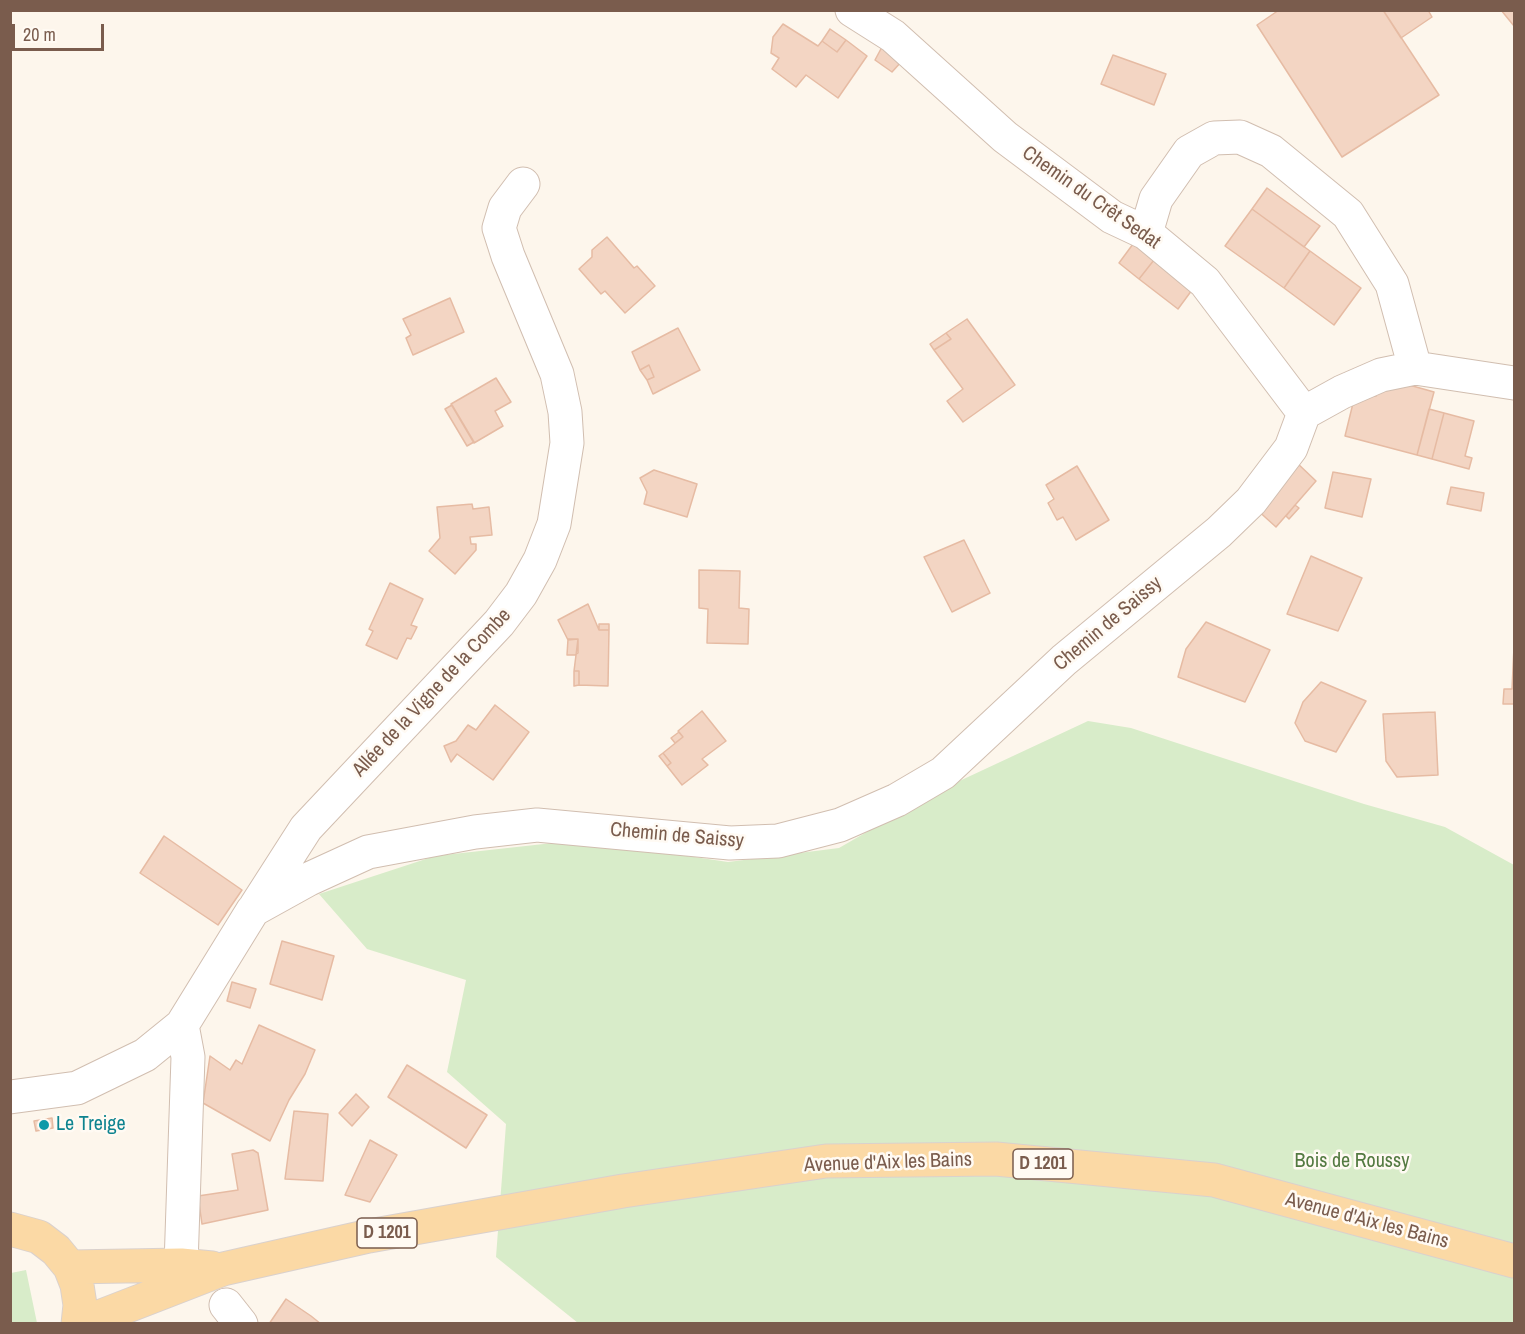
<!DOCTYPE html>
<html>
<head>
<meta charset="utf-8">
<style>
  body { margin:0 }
  #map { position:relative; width:1525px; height:1334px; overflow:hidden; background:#fdf6ec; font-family:"Archivo Narrow",sans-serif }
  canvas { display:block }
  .frame { position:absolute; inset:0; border:12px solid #7a5c4d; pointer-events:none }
  .scale { position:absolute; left:12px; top:24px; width:92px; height:27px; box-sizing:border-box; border:3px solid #7a5c4d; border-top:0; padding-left:8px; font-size:18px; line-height:21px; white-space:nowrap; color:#7a5c4d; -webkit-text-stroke:4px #fffaf3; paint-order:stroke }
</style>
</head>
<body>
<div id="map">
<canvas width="1525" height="1334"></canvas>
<div class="frame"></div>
<div class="scale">20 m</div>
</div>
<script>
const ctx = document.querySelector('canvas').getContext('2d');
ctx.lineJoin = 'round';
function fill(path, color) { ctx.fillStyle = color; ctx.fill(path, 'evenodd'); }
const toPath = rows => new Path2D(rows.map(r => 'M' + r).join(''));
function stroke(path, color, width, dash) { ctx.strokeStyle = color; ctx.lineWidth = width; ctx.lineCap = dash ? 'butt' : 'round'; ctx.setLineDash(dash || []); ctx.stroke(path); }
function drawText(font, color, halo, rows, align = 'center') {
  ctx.font = font + ' "Archivo Narrow",sans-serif'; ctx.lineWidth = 5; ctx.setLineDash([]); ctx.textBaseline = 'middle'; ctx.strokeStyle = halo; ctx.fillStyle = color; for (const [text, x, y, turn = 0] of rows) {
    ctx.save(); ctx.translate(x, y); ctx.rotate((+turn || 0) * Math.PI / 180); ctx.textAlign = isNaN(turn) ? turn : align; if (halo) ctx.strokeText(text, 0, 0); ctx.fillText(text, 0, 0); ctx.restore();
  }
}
fill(toPath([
  [1088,721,1131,728,1364,804,1445,827,1514,865,1514,1323,578,1323,496,1257,506,1124,447,1072,466,980,367,949,319,894,435,856,580,840,728,862,839,848,938,791],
  [26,1270,37,1323,11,1323,11,1273]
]), '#d8ecc9');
const building = toPath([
  [1279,10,1383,10,1439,95,1342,157,1257,25,1279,10],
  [1383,10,1428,10,1432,17,1401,38,1383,10],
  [1501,10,1514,10,1514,26,1501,10],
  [783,24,818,46,822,41,837,52,846,40,867,56,838,98,806,75,796,87,772,69,779,58,771,53,773,37,783,24],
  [830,29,846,40,837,52,822,41,830,29],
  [883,45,902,61,892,72,875,60,883,45],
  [1113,55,1166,74,1154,105,1101,84,1113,55],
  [1267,188,1320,226,1304,247,1252,209,1267,188],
  [1252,209,1310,251,1284,288,1225,246,1252,209],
  [607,237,634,268,637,266,655,286,625,313,605,291,601,294,579,269,592,257,592,250,607,237],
  [1133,244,1154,260,1139,279,1119,263,1133,244],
  [1310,251,1361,288,1334,325,1284,288,1310,251],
  [1154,260,1192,290,1178,309,1139,279,1154,260],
  [450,298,464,332,413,355,406,338,411,335,403,319,450,298],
  [967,319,1015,385,963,422,947,401,963,389,934,350,951,339,946,333,967,319],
  [678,328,700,370,653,394,647,380,654,377,649,365,640,370,632,352,678,328],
  [946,333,951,339,934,350,930,344,946,333],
  [649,365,654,377,647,380,640,370,649,365],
  [496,378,511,402,495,411,503,426,474,443,451,404,496,378],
  [1395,381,1434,392,1417,455,1345,436,1356,391,1376,396,1378,385,1395,381],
  [452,405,474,442,467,446,445,409,452,405],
  [1429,409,1444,413,1432,459,1417,455,1429,409],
  [1444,413,1474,421,1465,456,1472,458,1469,469,1432,459,1444,413],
  [1295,461,1316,481,1276,527,1255,508,1295,461],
  [1077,466,1109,520,1076,540,1063,517,1057,520,1048,503,1054,499,1046,485,1077,466],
  [654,470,697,484,687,517,644,504,647,492,640,478,654,470],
  [1333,472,1371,479,1362,517,1325,508,1333,472],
  [1451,487,1484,493,1481,511,1447,504,1451,487],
  [472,504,473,509,489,507,492,535,470,537,471,544,476,544,476,550,455,574,429,551,440,538,437,507,472,504],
  [1295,505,1299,508,1289,519,1286,516,1295,505],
  [964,540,990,593,952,612,924,557,964,540],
  [1311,556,1362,578,1338,631,1287,614,1311,556],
  [699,570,740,571,739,608,749,609,748,644,707,643,708,609,699,608,699,570],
  [390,583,423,599,411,625,417,627,411,639,407,638,397,659,366,645,373,631,369,629,390,583],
  [588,604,599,630,609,630,608,686,579,685,579,671,574,671,578,639,568,640,558,620,588,604],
  [1206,622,1270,650,1245,702,1178,677,1186,649,1206,622],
  [599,624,609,624,609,630,599,630,599,624],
  [568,639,578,639,578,653,575,655,567,655,568,639],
  [1514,647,1514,704,1503,704,1504,689,1512,689,1514,647],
  [574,671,579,671,579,685,574,686,574,671],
  [1321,682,1366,701,1336,752,1305,741,1295,723,1303,702,1321,682],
  [495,705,529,732,493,780,457,754,451,762,444,746,456,741,468,725,476,730,495,705],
  [702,711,726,741,702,759,708,765,682,785,667,766,671,763,663,753,683,737,678,731,702,711],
  [1435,712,1438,775,1397,777,1386,761,1383,714,1435,712],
  [679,732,683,737,675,743,671,738,679,732],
  [663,753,671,763,667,766,659,756,663,753],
  [164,836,242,890,218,925,140,873,164,836],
  [282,941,334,956,322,1000,270,984,282,941],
  [232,982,256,989,250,1008,227,1001,232,982],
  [259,1025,315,1050,305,1074,289,1100,270,1141,203,1103,210,1056,230,1070,236,1060,242,1064,259,1025],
  [407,1065,487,1115,466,1148,388,1097,407,1065],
  [356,1094,369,1107,352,1126,339,1113,356,1094],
  [294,1111,328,1114,323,1181,285,1179,294,1111],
  [52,1118,53,1128,36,1131,34,1121,52,1118],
  [370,1140,397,1155,370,1202,345,1195,370,1140],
  [253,1150,258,1153,268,1210,202,1224,198,1196,238,1190,232,1154,253,1150],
  [286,1299,311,1316,321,1324,269,1324,286,1299]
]);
fill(building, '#f3d5c3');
stroke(building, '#e6bba3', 1.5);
const minor = toPath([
  [852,10,893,36,1005,137,1112,217,1146,233,1205,282,1304,413],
  [1146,233,1156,199,1189,152,1214,138,1240,137,1271,151,1348,214,1392,284,1415,368],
  [256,906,306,828,499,623,521,594,540,560,554,524,567,443,565,412,557,374,508,256,499,228,505,208,523,184],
  [10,1097,77,1088,145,1055,182,1025,253,910,309,879,368,852,475,832,537,825,730,843,778,841,840,825,897,800,943,773,1064,660,1219,532,1251,501,1291,448,1304,413,1342,392,1381,375,1415,368,1514,383],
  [181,1265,188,1057,182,1025],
  [226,1305,241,1324]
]);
const major = toPath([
  [10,1229,39,1237,56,1250,70,1267,77,1285,80,1305,78,1324],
  [70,1267,181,1265,212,1268],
  [81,1324,223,1269,369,1236,623,1191,826,1161,996,1159,1214,1180,1514,1261]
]);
stroke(minor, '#d1beb0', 35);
stroke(major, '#dad1cd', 35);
stroke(minor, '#fff', 33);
stroke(major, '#fbd9a5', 33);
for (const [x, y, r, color] of [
  [44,1125,6,"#0f9aa8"]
]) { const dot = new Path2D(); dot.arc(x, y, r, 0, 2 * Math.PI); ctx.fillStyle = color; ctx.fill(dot); stroke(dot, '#fffaf3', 2); }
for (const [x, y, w] of [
  [1043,1164,60],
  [387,1233,60]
]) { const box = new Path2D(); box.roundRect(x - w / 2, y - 15, w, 30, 4.5); ctx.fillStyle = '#fffaf3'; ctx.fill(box); stroke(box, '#7a5c4d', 1.5); }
drawText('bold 18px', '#7a5c4d', null, [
  ["D 1201",1043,1164],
  ["D 1201",387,1233]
]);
drawText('20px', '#7a5c4d', '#fffaf3', [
  ["Chemin du Crêt Sedat",1091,198,35],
  ["Chemin de Saissy",1108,624,-40],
  ["Allée de la Vigne de la Combe",432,693,-47],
  ["Chemin de Saissy",677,836,5],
  ["Avenue d'Aix les Bains",888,1163,-2],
  ["Avenue d'Aix les Bains",1367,1221,15]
]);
drawText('20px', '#0d838f', '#fffaf3', [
  ["Le Treige",56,1125]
], 'left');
drawText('20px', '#537a41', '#fffaf3', [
  ["Bois de Roussy",1352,1162]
]);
</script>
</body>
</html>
